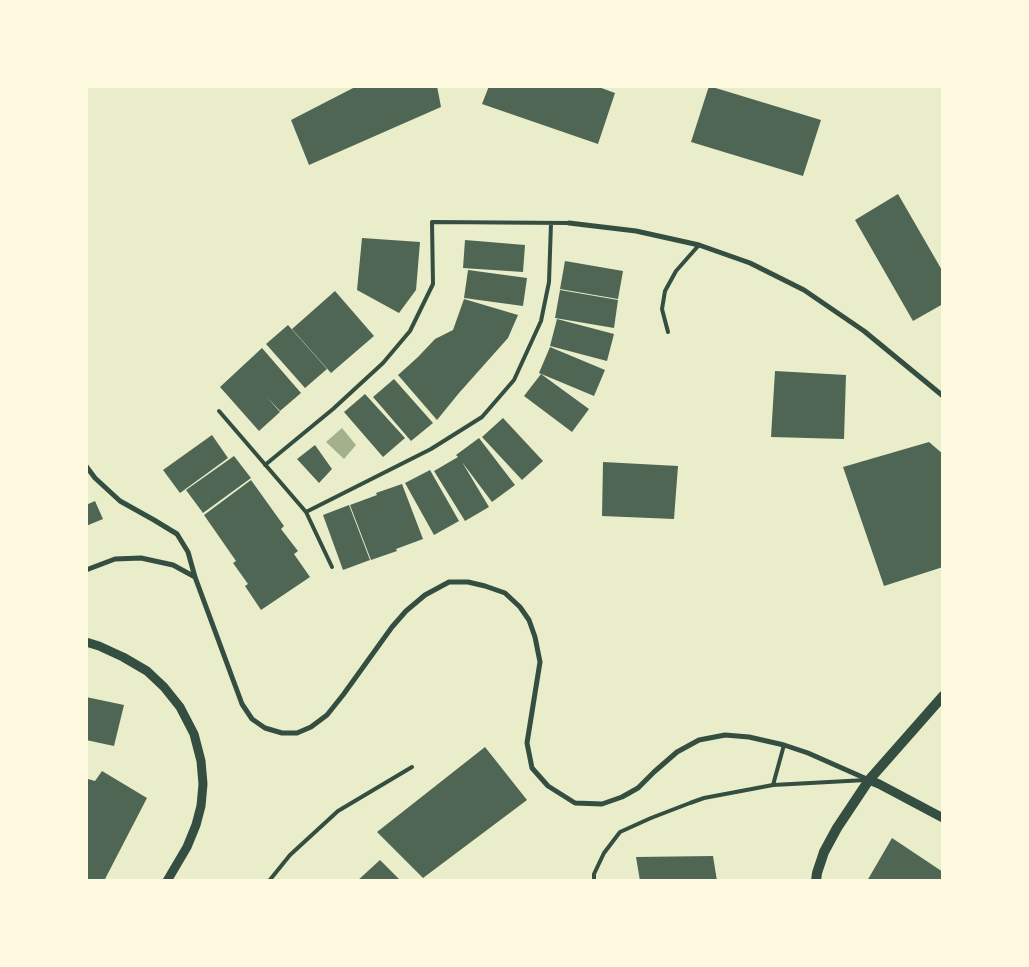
<!DOCTYPE html>
<html>
<head>
<meta charset="utf-8">
<style>
  body { margin:0 }
  #map { position:relative; width:1029px; height:967px; overflow:hidden; background:#e9edc9; font-family:"Exo 2",sans-serif }
  canvas { display:block }
  .frame { position:absolute; inset:0; border:88px solid #fefae0; pointer-events:none }
</style>
</head>
<body>
<div id="map">
<canvas width="1029" height="967"></canvas>
<div class="frame"></div>
</div>
<script>
const ctx = document.querySelector('canvas').getContext('2d');
ctx.lineJoin = 'round';
function fill(path, color) { ctx.fillStyle = color; ctx.fill(path, 'evenodd'); }
const toPath = rows => new Path2D(rows.map(r => 'M' + r).join(''));
function stroke(path, color, width, dash) { ctx.strokeStyle = color; ctx.lineWidth = width; ctx.lineCap = dash ? 'butt' : 'round'; ctx.setLineDash(dash || []); ctx.stroke(path); }
fill(toPath([
  [342,428,356,445,344,459,326,442]
]), '#a3b18a');
fill(toPath([
  [357,86,437,86,441,107,309,165,291,120],
  [489,86,596,86,615,93,598,144,482,104],
  [709,86,821,120,803,176,691,142],
  [898,194,943,272,943,304,913,321,855,220],
  [362,238,420,242,416,290,399,313,357,290],
  [465,240,525,245,523,272,463,268],
  [565,261,623,271,618,299,560,289],
  [468,270,527,278,523,306,464,298],
  [560,290,618,300,614,328,555,318],
  [335,291,374,336,331,373,292,329],
  [464,299,518,315,508,338,459,393,437,420,398,375,418,357,435,339,453,330],
  [557,319,614,334,607,361,550,346],
  [288,325,327,369,305,388,266,344],
  [550,347,605,370,594,396,539,373],
  [262,348,301,393,280,411,266,396,280,412,259,431,220,387],
  [775,371,846,375,844,439,771,437],
  [541,374,589,409,572,432,524,396],
  [394,379,433,423,411,441,373,397],
  [365,394,405,438,383,457,344,412],
  [503,418,543,461,522,480,482,437],
  [212,435,228,458,180,493,163,470],
  [479,438,515,485,492,502,462,462,489,507,465,521,434,471,458,457,456,455],
  [929,442,943,454,943,567,884,586,843,467],
  [315,445,332,469,319,483,297,459],
  [234,456,251,478,203,513,186,490],
  [603,462,678,466,674,519,602,516],
  [430,470,459,521,434,535,405,483],
  [251,480,284,526,281,529,298,551,294,554,310,577,261,610,245,586,248,584,233,563,236,561,204,515],
  [402,484,423,539,396,549,397,551,371,560,350,505,377,495,376,493],
  [95,501,103,519,86,526,86,505],
  [349,505,370,560,343,570,323,515],
  [86,697,124,705,114,746,86,740],
  [485,747,527,800,423,878,377,832],
  [102,771,147,798,104,881,86,881,86,783,88,779,95,781],
  [892,838,943,872,943,881,867,881],
  [713,856,717,881,640,881,636,857],
  [380,860,401,881,357,881]
]), '#4f6655');
stroke(toPath([
  [668,332,662,309,665,291,676,271,699,245],
  [219,411,306,512,332,567],
  [265,465,333,409,383,363,410,331,433,284,432,222,569,223],
  [306,512,431,449,482,417,514,380,541,321,549,282,551,223],
  [773,785,784,745],
  [269,881,290,855,338,811,412,767],
  [594,881,594,874,604,853,620,832,651,818,690,803,704,798,773,785,866,780]
]), '#344e41', 4);
stroke(toPath([
  [569,223,636,231,699,245,750,263,804,290,864,331,943,396],
  [86,466,95,478,120,501,154,520,177,534,188,552,195,577,242,704,252,719,265,728,282,733,297,733,311,727,327,715,343,695,392,627,406,611,425,595,449,582,468,582,485,586,505,593,520,607,529,620,535,637,540,662,527,743,532,768,548,786,575,803,602,804,622,797,638,788,654,772,677,752,699,740,725,735,749,737,784,745,808,753,869,780],
  [86,570,115,559,141,558,173,565,195,577]
]), '#344e41', 5);
stroke(toPath([
  [86,642,99,646,123,657,147,671,164,687,180,707,194,734,201,761,203,784,201,806,196,825,187,847,167,881],
  [869,780,879,784,943,818]
]), '#344e41', 9);
stroke(toPath([
  [816,881,817,873,824,852,837,828,869,780,943,696]
]), '#344e41', 10);
</script>
</body>
</html>
